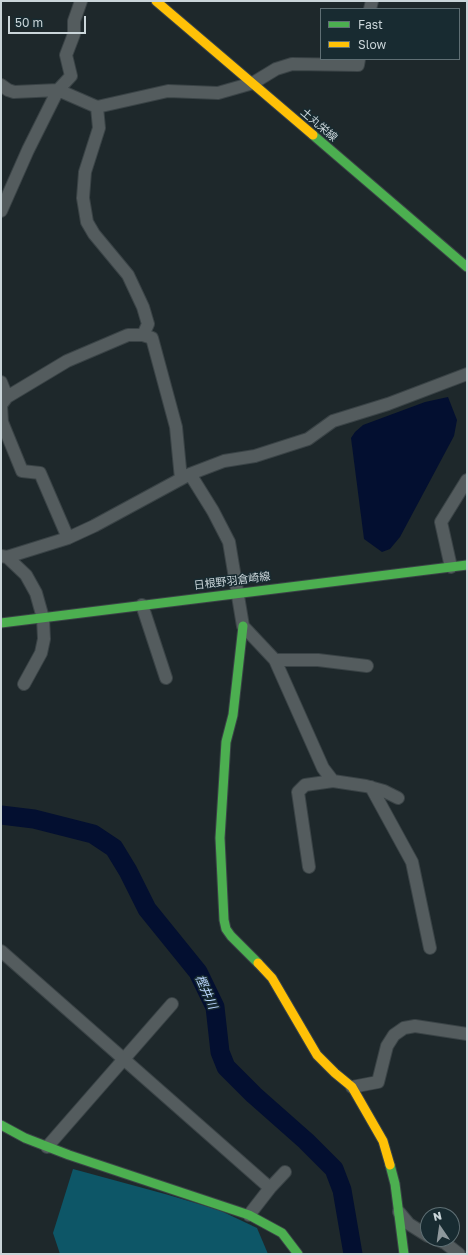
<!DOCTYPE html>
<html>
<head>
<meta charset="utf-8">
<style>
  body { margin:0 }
  #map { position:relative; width:468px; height:1255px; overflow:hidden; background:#1e282b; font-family:"Golos Text",sans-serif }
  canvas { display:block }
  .frame { position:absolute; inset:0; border:2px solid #cad5d9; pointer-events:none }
  .legend { position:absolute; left:320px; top:8px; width:140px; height:52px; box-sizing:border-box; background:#182b31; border:1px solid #5f6f74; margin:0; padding:5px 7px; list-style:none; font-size:12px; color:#cad5d9 }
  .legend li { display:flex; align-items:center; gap:8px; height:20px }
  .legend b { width:20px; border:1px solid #5f6f74 }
  .north { position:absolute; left:420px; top:1207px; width:40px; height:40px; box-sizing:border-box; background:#182b31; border:1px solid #5f6f74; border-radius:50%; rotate:347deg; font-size:11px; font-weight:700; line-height:16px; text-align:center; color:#cad5d9 }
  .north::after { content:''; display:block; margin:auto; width:14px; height:18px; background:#8e989c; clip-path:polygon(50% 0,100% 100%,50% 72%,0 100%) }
  .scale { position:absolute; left:8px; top:16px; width:78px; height:18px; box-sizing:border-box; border:2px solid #cad5d9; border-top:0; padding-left:5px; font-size:12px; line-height:14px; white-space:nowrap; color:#cad5d9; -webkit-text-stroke:3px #182b31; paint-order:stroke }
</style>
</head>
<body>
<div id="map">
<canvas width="468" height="1255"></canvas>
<div class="frame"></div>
<ul class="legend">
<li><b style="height:5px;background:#4caf50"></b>Fast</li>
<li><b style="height:5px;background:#ffc107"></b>Slow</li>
</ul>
<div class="north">N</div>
<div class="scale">50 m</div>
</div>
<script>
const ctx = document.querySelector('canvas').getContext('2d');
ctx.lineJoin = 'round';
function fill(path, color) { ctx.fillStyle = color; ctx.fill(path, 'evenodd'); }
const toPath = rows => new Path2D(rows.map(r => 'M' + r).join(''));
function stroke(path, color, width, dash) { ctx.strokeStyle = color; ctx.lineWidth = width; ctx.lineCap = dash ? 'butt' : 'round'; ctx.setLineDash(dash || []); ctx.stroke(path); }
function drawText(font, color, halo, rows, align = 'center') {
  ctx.font = font + ' "Golos Text","Noto Sans JP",sans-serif'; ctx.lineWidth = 3; ctx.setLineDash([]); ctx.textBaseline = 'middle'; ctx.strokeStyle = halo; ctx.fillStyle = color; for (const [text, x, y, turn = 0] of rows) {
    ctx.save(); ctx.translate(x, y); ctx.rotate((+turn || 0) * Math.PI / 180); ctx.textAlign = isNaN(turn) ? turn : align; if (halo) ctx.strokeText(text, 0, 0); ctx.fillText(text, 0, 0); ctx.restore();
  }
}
fill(toPath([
  [73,1169,165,1194,219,1210,257,1228,268,1254,60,1254,53,1233]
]), '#0d5667');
fill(toPath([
  [448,397,457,420,454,436,400,537,390,549,382,552,364,539,351,438,355,432,363,425,425,402]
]), '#030f30');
stroke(toPath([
  [1,815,34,819,93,834,114,848,128,871,147,909,198,972,215,1007,220,1052,226,1067,254,1095,306,1141,334,1169,342,1190,353,1254]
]), '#030f30', 19);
const street = toPath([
  [370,9,372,1],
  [1,85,8,90,14,92,58,90,97,107,168,91,218,93,253,83,276,69,292,64,358,65,359,59],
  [1,211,28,150,58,90,71,76,66,55,74,34,74,21,81,1],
  [143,335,152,338,176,427,181,479],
  [1,382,7,397,67,361,128,335,143,335,148,324,143,307,128,275,94,234,87,222,83,198,85,172,99,128,97,107],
  [7,397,1,405,2,422,22,471,40,473,68,538],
  [190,474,213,511,229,542,243,626,275,660,318,660,367,666],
  [1,556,7,557,26,575,36,593,43,618,44,639,41,653,24,684],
  [7,557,68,538,94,526,190,474,224,461,255,456,308,439,333,421,388,404,467,374],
  [451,567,441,522,467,480],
  [142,605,166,678],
  [275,660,323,768,333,781,366,786,384,791,398,798],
  [371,787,412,862,430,948],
  [309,867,298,792,305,785,333,781],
  [1,951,270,1188],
  [352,1087,378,1082,387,1046,394,1035,404,1028,415,1026,467,1034],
  [47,1147,172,1004],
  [399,1212,409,1224,428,1236],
  [249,1215,270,1188,285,1172],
  [436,1239,445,1243,459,1254]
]);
const fast = toPath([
  [313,135,467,267],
  [1,623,467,565],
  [243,626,233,715,226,742,220,838,224,920,226,929,231,936,258,963],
  [1,1125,25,1138,69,1155,249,1215,282,1233,298,1254],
  [390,1165,395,1184,404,1254]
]);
const slow = toPath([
  [156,1,313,135],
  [258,963,272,978,317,1055,335,1073,352,1087,383,1141,390,1165]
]);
stroke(street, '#3a4346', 14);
stroke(fast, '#3a4346', 11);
stroke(slow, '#3a4346', 11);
stroke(street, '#545c5e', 12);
stroke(fast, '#4caf50', 9);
stroke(slow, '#ffc107', 9);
drawText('11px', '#cad5d9', '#182b31', [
  ["土丸栄線",319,125,41],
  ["日根野羽倉崎線",232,581,-7]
]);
drawText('italic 12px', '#bbd7ff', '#182b31', [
  ["樫井川",206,992,66]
]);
</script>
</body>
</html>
